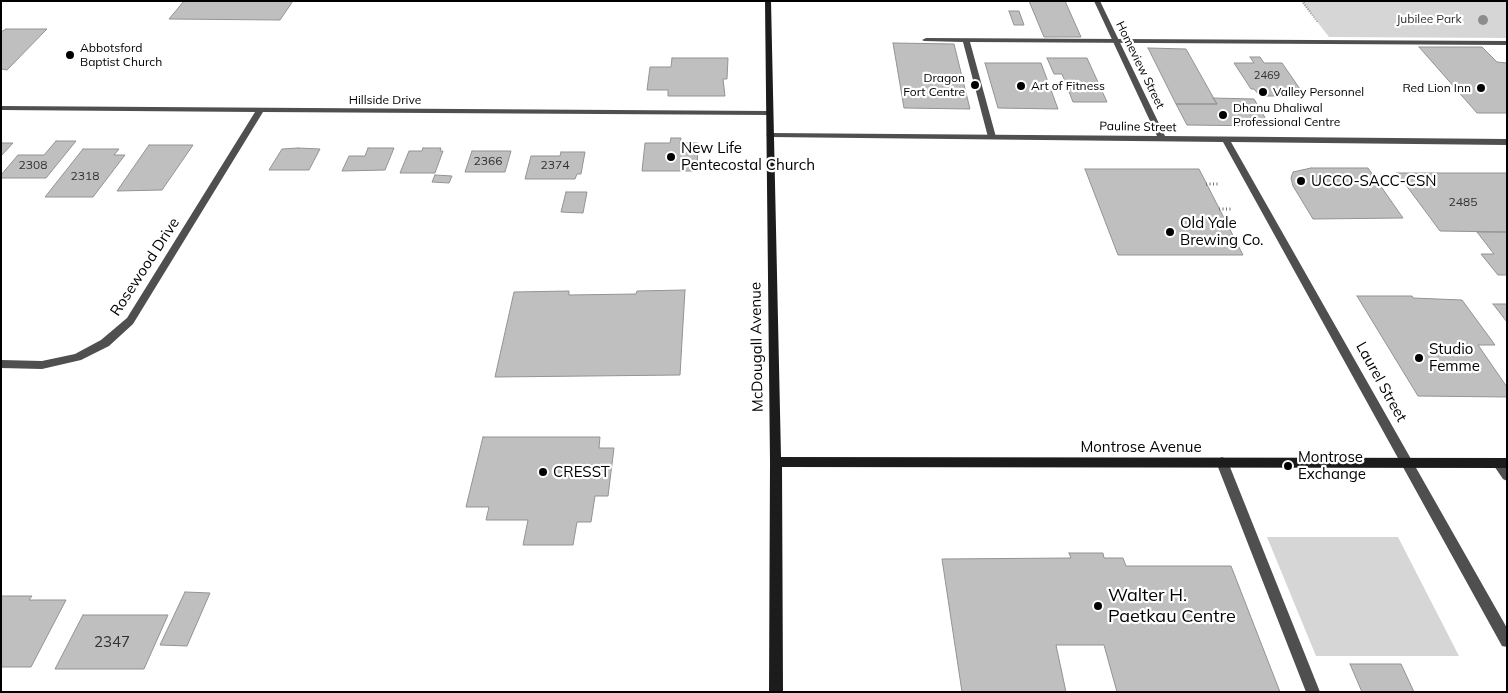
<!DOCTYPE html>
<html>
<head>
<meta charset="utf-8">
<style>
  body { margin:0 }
  #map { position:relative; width:1508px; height:693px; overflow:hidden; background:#fff; font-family:Mulish,sans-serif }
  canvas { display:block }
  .frame { position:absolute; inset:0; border:2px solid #000; pointer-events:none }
</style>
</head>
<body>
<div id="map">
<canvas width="1508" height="693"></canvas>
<div class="frame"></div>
</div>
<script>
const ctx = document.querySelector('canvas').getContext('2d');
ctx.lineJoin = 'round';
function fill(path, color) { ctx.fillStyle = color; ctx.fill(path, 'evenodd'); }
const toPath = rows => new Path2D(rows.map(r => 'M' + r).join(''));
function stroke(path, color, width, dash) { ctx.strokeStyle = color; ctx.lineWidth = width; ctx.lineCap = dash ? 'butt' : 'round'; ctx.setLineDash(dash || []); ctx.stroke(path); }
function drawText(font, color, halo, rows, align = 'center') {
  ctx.font = font + ' Mulish,sans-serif'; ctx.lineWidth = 4.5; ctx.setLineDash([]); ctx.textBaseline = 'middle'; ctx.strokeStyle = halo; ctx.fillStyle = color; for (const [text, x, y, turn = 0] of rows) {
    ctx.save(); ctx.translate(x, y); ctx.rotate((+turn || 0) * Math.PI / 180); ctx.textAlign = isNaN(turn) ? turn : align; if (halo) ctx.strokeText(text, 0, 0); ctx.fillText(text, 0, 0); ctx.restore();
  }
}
fill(toPath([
  [1301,1,1507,1,1507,38,1329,37],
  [1267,537,1398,537,1459,656,1316,656]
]), '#d6d6d6');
const building = toPath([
  [184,1,293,1,280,20,169,19,184,1],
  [1029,1,1065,1,1081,37,1044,37,1029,1],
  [1009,11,1019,11,1024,25,1014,25,1009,11],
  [6,29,47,29,7,70,1,69,1,32,6,29],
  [893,43,954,44,970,109,904,108,893,43],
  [1419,47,1482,47,1497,62,1507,63,1507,113,1477,113,1419,47],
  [1148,48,1186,49,1217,104,1176,104,1148,48],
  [1250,57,1260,57,1264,63,1282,63,1300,89,1295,89,1300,96,1260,96,1254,89,1251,89,1234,63,1254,63,1250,57],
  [672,58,728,58,727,79,723,79,725,96,668,96,668,90,647,90,650,67,671,67,672,58],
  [1047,58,1087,58,1107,102,1073,102,1062,74,1054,74,1047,58],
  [985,63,1041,63,1058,109,998,108,985,63],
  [1213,98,1254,99,1270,126,1187,125,1176,104,1217,104,1213,98],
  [671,138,681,138,680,143,698,143,697,171,642,171,645,143,670,143,671,138],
  [56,141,76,141,46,178,1,178,1,175,18,155,44,155,56,141],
  [1,143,13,143,1,156,1,143],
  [149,145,193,145,162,190,117,191,149,145],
  [298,148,320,149,309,170,269,170,282,149,298,148],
  [368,148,394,148,385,170,342,171,349,156,365,156,368,148],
  [423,148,441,148,440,151,443,151,435,173,400,173,409,151,422,151,423,148],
  [83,149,119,149,114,155,125,155,93,197,45,197,83,149],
  [472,151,511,151,505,172,465,172,472,151],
  [561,152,585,152,581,174,577,174,575,179,525,179,531,156,560,156,561,152],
  [1311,168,1368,168,1403,218,1313,219,1293,186,1291,178,1293,172,1311,168],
  [1085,169,1199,169,1243,255,1118,255,1085,169],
  [1397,173,1507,173,1507,232,1440,231,1397,173],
  [435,175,452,176,449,183,432,182,435,175],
  [566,192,587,192,583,213,561,212,566,192],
  [1477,232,1507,232,1507,275,1498,275,1481,254,1494,254,1477,232],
  [685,290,680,375,495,377,514,292,569,291,569,295,636,294,637,291,685,290],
  [1357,296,1412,296,1413,298,1462,300,1495,345,1478,345,1507,387,1507,397,1418,396,1357,296],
  [1493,304,1507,304,1507,322,1493,304],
  [483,437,600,437,599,448,614,448,608,496,595,496,591,522,577,522,573,545,523,545,528,520,486,520,489,507,466,507,483,437],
  [1069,553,1103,553,1104,558,1123,558,1126,566,1231,566,1280,692,1117,692,1104,645,1056,645,1066,692,962,692,942,559,1071,558,1069,553],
  [185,592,210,593,187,646,160,645,185,592],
  [1,596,32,596,29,600,66,600,31,667,1,667,1,596],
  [83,615,168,615,144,669,55,669,83,615],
  [1350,664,1401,664,1414,692,1362,692,1350,664]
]);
fill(building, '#bfbfbf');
stroke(building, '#939393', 1);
stroke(toPath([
  [1302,1,1318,23]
]), '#717171', 2.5, [0.5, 2]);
stroke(toPath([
  [1206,184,1219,184],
  [1219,209,1232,209]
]), '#717171', 3, [1, 2.5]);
fill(toPath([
  [926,38,1507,41,1507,45,970,42,996,137,992,139,988,137,963,42,924,41,922,40,926,38],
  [1222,457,1226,459,1228,462,1320,692,1306,692,1216,462,1218,459,1222,457],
  [1498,458,1502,460,1507,466,1507,481,1503,479,1492,463,1494,460,1498,458]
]), '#4f4f4f');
fill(toPath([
  [1094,1,1100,1,1165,136,1507,139,1507,145,1231,142,1507,628,1507,647,1502,646,1223,142,770,137,766,135,770,133,1157,136,1094,1],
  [1,106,769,111,773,113,769,115,263,112,133,324,109,346,81,360,42,369,1,368,1,360,42,361,75,354,101,340,127,318,255,112,1,110,1,106]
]), '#4f4f4f');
fill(toPath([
  [765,1,771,1,781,457,1507,458,1507,468,782,467,783,692,769,692,770,462,765,1]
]), '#1c1c1c');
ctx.fillStyle = '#8c8c8c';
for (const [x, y] of [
  [1483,20]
]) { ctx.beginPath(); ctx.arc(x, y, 5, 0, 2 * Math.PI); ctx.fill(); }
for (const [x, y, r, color] of [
  [70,55,5,"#000"],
  [975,85,5,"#000"],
  [1021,86,5,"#000"],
  [1481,88,5,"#000"],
  [1263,92,5,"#000"],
  [1223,115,5,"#000"],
  [671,157,5,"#000"],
  [1301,181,5,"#000"],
  [1170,232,5,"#000"],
  [1419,358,5,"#000"],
  [1288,466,5,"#000"],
  [543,472,5,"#000"],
  [1098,606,5,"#000"]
]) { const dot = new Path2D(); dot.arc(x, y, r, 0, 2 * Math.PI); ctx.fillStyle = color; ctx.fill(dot); stroke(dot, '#fff', 2); }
drawText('11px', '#303030', null, [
  ["2469",1267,76]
]);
drawText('12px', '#2d2d2d', '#fff', [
  ["Jubilee Park",1429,19]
]);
drawText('12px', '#000', '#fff', [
  ["Abbotsford",80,48],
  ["Baptist Church",80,62],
  ["Dragon",965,78,"right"],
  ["Fort Centre",965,92,"right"],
  ["Art of Fitness",1031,86],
  ["Red Lion Inn",1471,88,"right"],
  ["Valley Personnel",1273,92],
  ["Dhanu Dhaliwal",1233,108],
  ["Professional Centre",1233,122]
], 'left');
drawText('12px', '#000', '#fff', [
  ["Homeview Street",1140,65,64],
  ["Hillside Drive",385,100],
  ["Pauline Street",1138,127,1]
]);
drawText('12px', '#303030', null, [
  ["2366",488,161],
  ["2308",33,165],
  ["2374",555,165],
  ["2318",85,176],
  ["2485",1463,202]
]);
drawText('15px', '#000', '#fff', [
  ["New Life",681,148],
  ["Pentecostal Church",681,165],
  ["UCCO-SACC-CSN",1311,181],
  ["Old Yale",1180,223],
  ["Brewing Co.",1180,240],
  ["Studio",1429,349],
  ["Femme",1429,366],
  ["Montrose",1298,457],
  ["Exchange",1298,474],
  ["CRESST",553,472]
], 'left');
drawText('15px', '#000', '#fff', [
  ["Rosewood Drive",145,267,-57],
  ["McDougall Avenue",757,347,-91],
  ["Laurel Street",1381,382,61],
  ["Montrose Avenue",1141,447]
]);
drawText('15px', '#303030', null, [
  ["2347",112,642]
]);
drawText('18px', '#000', '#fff', [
  ["Walter H.",1108,596],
  ["Paetkau Centre",1108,617]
], 'left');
</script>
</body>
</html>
